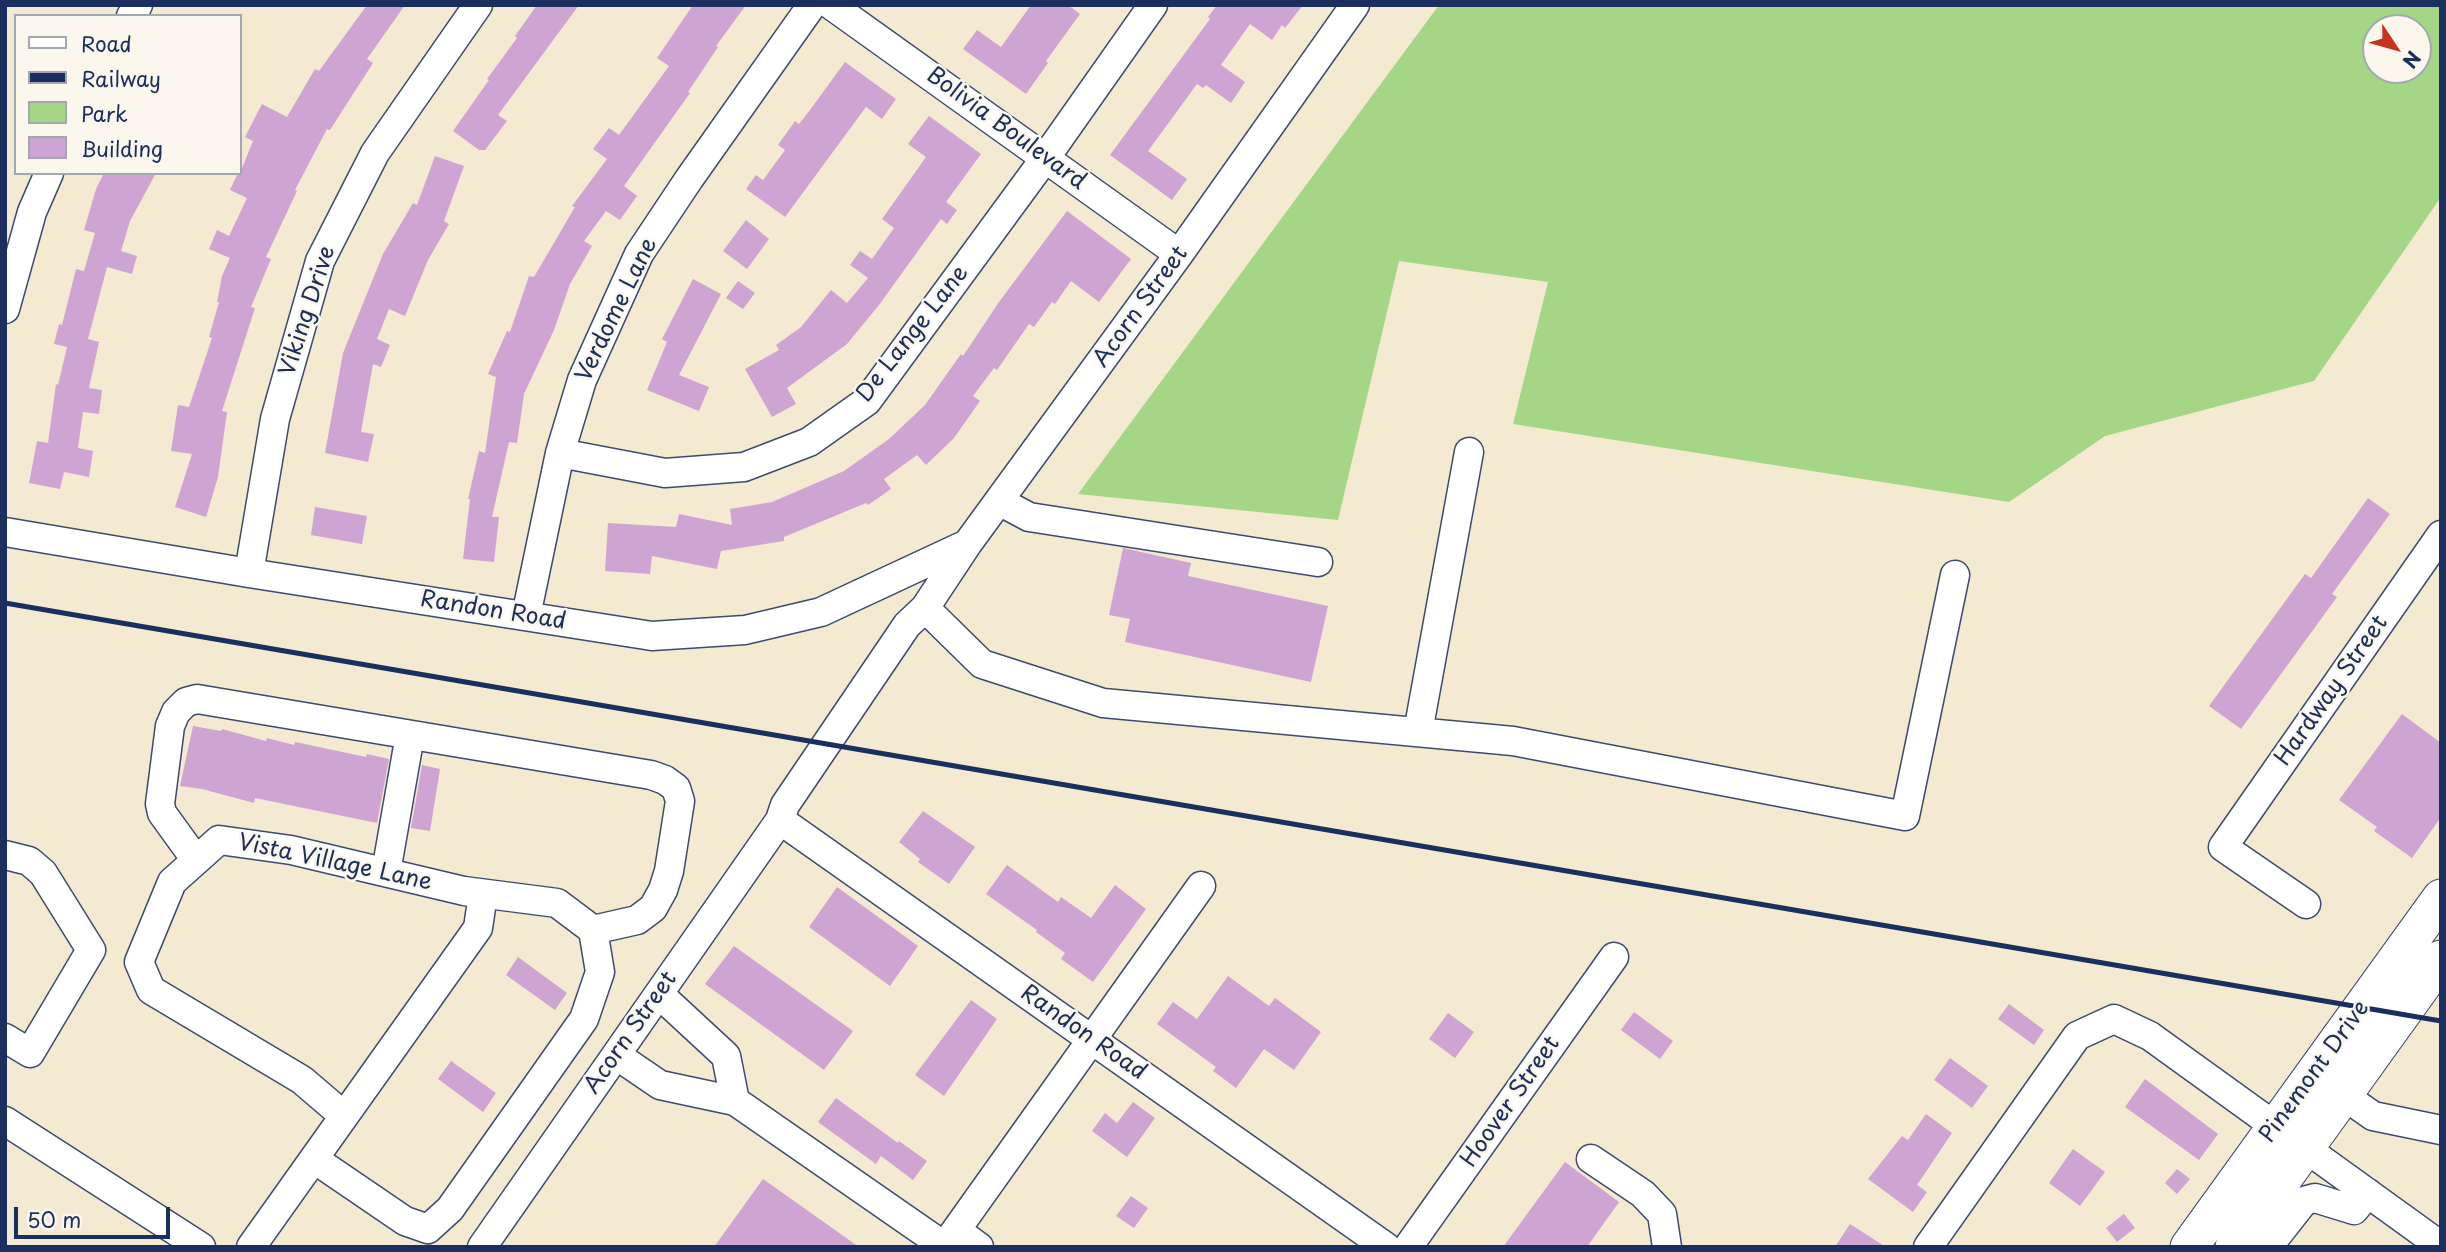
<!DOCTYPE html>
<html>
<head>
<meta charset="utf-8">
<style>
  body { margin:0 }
  #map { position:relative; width:2446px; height:1252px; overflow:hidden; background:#f4e9d1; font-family:"Playpen Sans",sans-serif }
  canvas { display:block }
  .frame { position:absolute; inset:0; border:7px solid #1b2f5e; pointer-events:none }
  .legend { position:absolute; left:14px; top:14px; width:228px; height:161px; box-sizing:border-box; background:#fbf7ec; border:2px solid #a1a7b3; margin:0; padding:9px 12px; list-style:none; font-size:21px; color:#1b2f5e }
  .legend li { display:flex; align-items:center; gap:14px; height:35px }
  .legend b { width:35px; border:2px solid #a1a7b3 }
  .north { position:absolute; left:2362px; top:14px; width:70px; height:70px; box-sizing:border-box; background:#fbf7ec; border:2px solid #a1a7b3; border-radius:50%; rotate:126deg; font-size:19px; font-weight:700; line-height:28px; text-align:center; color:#1b2f5e }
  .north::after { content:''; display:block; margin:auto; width:24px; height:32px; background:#c8321e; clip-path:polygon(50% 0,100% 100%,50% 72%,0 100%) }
  .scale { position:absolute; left:14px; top:1207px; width:156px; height:32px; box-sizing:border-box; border:4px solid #1b2f5e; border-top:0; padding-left:9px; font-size:21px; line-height:24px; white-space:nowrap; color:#1b2f5e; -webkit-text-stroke:5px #fbf7ec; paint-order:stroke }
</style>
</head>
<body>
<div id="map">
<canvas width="2446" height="1252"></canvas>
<div class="frame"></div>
<ul class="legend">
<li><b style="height:9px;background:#fff"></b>Road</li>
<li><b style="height:9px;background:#1b2f5e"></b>Railway</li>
<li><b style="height:19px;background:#a4d686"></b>Park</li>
<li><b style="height:19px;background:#cea5d2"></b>Building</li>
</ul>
<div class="north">N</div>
<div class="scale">50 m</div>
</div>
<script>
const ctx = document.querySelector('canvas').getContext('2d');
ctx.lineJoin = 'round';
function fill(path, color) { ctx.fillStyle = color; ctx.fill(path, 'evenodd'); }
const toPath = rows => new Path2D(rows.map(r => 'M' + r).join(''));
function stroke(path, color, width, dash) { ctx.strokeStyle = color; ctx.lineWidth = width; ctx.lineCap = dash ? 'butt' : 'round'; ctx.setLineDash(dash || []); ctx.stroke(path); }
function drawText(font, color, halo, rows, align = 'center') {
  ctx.font = font + ' "Playpen Sans",sans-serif'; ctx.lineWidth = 5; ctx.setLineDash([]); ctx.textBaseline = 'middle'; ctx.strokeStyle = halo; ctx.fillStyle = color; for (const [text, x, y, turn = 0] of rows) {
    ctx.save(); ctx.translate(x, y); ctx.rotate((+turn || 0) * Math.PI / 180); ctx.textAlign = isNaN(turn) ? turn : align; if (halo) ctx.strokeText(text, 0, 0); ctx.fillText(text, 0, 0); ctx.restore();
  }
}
fill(toPath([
  [1439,5,2441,5,2441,197,2314,381,2105,436,2009,502,1513,424,1548,282,1399,261,1338,520,1078,494],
  [2376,28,2418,28,2418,70,2376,70]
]), '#a4d686');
fill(toPath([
  [367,5,405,5,367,59,373,63,330,130,327,129,295,190,297,191,266,257,271,259,251,307,255,308,222,411,227,412,218,477,206,517,175,507,192,454,171,451,178,405,189,407,212,338,209,337,219,302,217,302,222,276,230,258,209,249,217,230,229,236,247,198,230,190,238,173,240,173,253,141,245,137,262,104,287,117,315,69,319,71],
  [537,5,579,5,498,115,507,121,485,150,479,150,453,131,489,80,487,79,517,38,515,36],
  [693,5,746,5,716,46,718,47,688,92,690,93,624,186,637,196,620,220,606,211,584,241,592,246,570,284,554,330,524,394,517,443,509,442,492,517,499,517,494,562,463,559,470,499,468,499,479,451,485,453,496,377,488,374,507,331,510,332,529,276,534,277,575,207,572,206,607,159,593,149,609,128,619,135,669,66,657,58],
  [1031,5,1068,5,1080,14,1046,61,1048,63,1026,94,963,49,977,30,1001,47],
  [1217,5,1303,5,1285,28,1282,25,1272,40,1250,24,1221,65,1245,82,1231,103,1206,85,1203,88,1197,84,1148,151,1187,179,1172,200,1110,155,1210,19,1208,17],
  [845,62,896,99,882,119,866,107,785,217,746,189,756,175,763,180,785,150,778,145,795,121,799,124,810,110],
  [929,116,981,154,946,202,957,210,947,224,941,219,879,305,847,344,787,388,796,404,772,417,745,369,779,350,776,345,801,327,831,290,847,303,868,278,850,265,860,251,872,259,894,228,882,219,926,157,908,144],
  [435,156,464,166,444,221,449,224,428,260,405,316,389,309,377,339,390,345,381,367,373,364,361,432,374,434,368,462,325,453,343,353,383,254,413,203,417,205],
  [104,173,156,173,130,221,121,251,137,256,132,274,107,267,88,339,99,342,89,388,102,390,99,414,83,412,78,448,93,451,89,477,64,472,60,489,29,483,37,441,48,443,56,384,58,385,67,347,54,344,59,324,62,325,76,269,84,271,95,233,84,230,96,189],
  [1067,211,1131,259,1099,302,1071,281,1055,304,1052,302,1034,327,1029,324,997,370,994,368,973,396,980,401,954,438,926,465,917,455,884,479,891,489,868,505,866,503,784,537,784,541,721,551,717,569,652,556,650,574,605,571,608,523,676,527,679,514,732,525,730,509,772,502,844,471,889,439,925,405,961,354,963,356,999,302],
  [746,220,769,239,747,269,723,251],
  [693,279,721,294,679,375,709,387,699,411,647,390,667,342,662,339],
  [738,281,755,293,743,309,726,298],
  [2368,498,2390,514,2332,594,2337,597,2241,729,2209,706,2305,574,2311,578],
  [315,507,367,516,362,544,311,535],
  [1123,548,1191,563,1188,576,1328,606,1311,682,1125,642,1130,619,1109,615],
  [2402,714,2441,743,2441,817,2412,858,2374,831,2377,827,2339,800],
  [193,726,221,731,222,729,266,741,267,738,294,745,295,742,366,757,367,754,389,759,377,823,255,798,254,803,202,789,180,786],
  [422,765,440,769,430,831,411,828],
  [923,811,975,847,949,884,918,862,920,859,899,842],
  [1007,865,1058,902,1061,897,1091,918,1115,885,1146,909,1093,982,1061,959,1065,953,1036,932,1037,930,986,894],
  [837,887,918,946,890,986,809,927],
  [734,946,853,1031,824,1070,705,984],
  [518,957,567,993,555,1010,506,975],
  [1228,976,1269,1006,1275,998,1321,1032,1294,1070,1264,1049,1236,1088,1213,1071,1216,1067,1157,1024,1173,1002,1197,1019],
  [971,1000,997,1019,944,1096,915,1075],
  [2009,1004,2044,1030,2034,1045,1998,1019],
  [1634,1012,1673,1041,1660,1059,1621,1030],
  [1448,1013,1474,1032,1455,1058,1429,1039],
  [1950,1058,1988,1086,1972,1108,1934,1080],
  [451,1061,496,1093,483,1112,438,1079],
  [2145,1079,2218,1134,2199,1160,2125,1107],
  [836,1098,898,1143,899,1141,927,1161,913,1180,881,1156,876,1164,818,1122],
  [1133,1102,1155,1118,1127,1157,1092,1131,1105,1113,1117,1123],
  [1926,1114,1952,1133,1917,1185,1927,1192,1913,1212,1868,1179,1902,1136,1908,1140],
  [2073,1149,2105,1172,2080,1206,2049,1183],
  [1565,1162,1619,1202,1587,1247,1503,1247],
  [2177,1169,2190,1179,2177,1194,2165,1183],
  [763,1179,859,1247,714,1247],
  [1131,1196,1148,1208,1134,1228,1116,1216],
  [2124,1214,2135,1228,2117,1242,2106,1228],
  [1850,1224,1886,1247,1835,1247]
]), '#cea5d2');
const minor = toPath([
  [831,5,1179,254],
  [131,16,138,5],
  [5,309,32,212,49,173],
  [560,453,665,473,744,467,809,442,867,401,1046,157,1153,5],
  [999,501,1029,517,1318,562],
  [5,532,249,573,652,636,745,630,821,612,967,544],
  [249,573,275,419,320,261,375,153,478,5],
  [925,608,982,664,1103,703,1513,741,1905,816,1955,575],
  [526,616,560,453,582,380,639,254,689,179,812,5],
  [1418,732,1469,452],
  [780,820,1386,1247],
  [5,855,29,861,43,873,91,950,30,1053,5,1038],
  [196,860,162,813,160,804,170,726,176,712,186,702,197,699,651,775,665,780,676,788,680,801,669,871,663,890,653,908,637,920,593,930],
  [386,872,410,735],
  [2306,904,2223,847,2441,535],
  [659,994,726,1056,735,1101],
  [616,1055,660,1085,735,1101,944,1246],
  [2343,1095,2373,1116,2441,1130],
  [344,1116,302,1080,151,990,139,962,172,882,219,840,291,850,464,891,557,903,593,930],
  [5,1121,201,1247],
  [314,1159,405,1221,428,1229,450,1209,584,1019,600,972,593,930],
  [1591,1159,1643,1194,1662,1214,1667,1247],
  [956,1230,979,1247],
  [2244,1233,2268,1244,2271,1243,2304,1201,2315,1198,2354,1210,2368,1193],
  [251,1247,478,928,483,894],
  [482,1247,780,820,785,805,907,625,925,608,968,543,1179,254,1355,5],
  [944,1247,1201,886],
  [1408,1247,1614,957],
  [1928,1247,2077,1036,2114,1019,2150,1036,2441,1246]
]);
const major = toPath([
  [2189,1247,2441,898],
  [2234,1247,2441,959]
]);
stroke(minor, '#3c4b6f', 31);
stroke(major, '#3c4b6f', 39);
stroke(minor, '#fff', 28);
stroke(major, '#fff', 37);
stroke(toPath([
  [5,603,2441,1021]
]), '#1b2f5e', 5);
drawText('23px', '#1b2f5e', '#fbf7ec', [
  ["Bolivia Boulevard",1006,129,36],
  ["Acorn Street",1141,307,-54],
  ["Verdome Lane",617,310,-64],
  ["Viking Drive",308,311,-72],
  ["De Lange Lane",913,334,-52],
  ["Randon Road",493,611,9],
  ["Hardway Street",2332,691,-55],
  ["Vista Village Lane",335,863,12],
  ["Acorn Street",631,1033,-55],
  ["Randon Road",1083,1033,35],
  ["Pinemont Drive",2315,1072,-54],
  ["Hoover Street",1511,1102,-55]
]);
</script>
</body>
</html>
